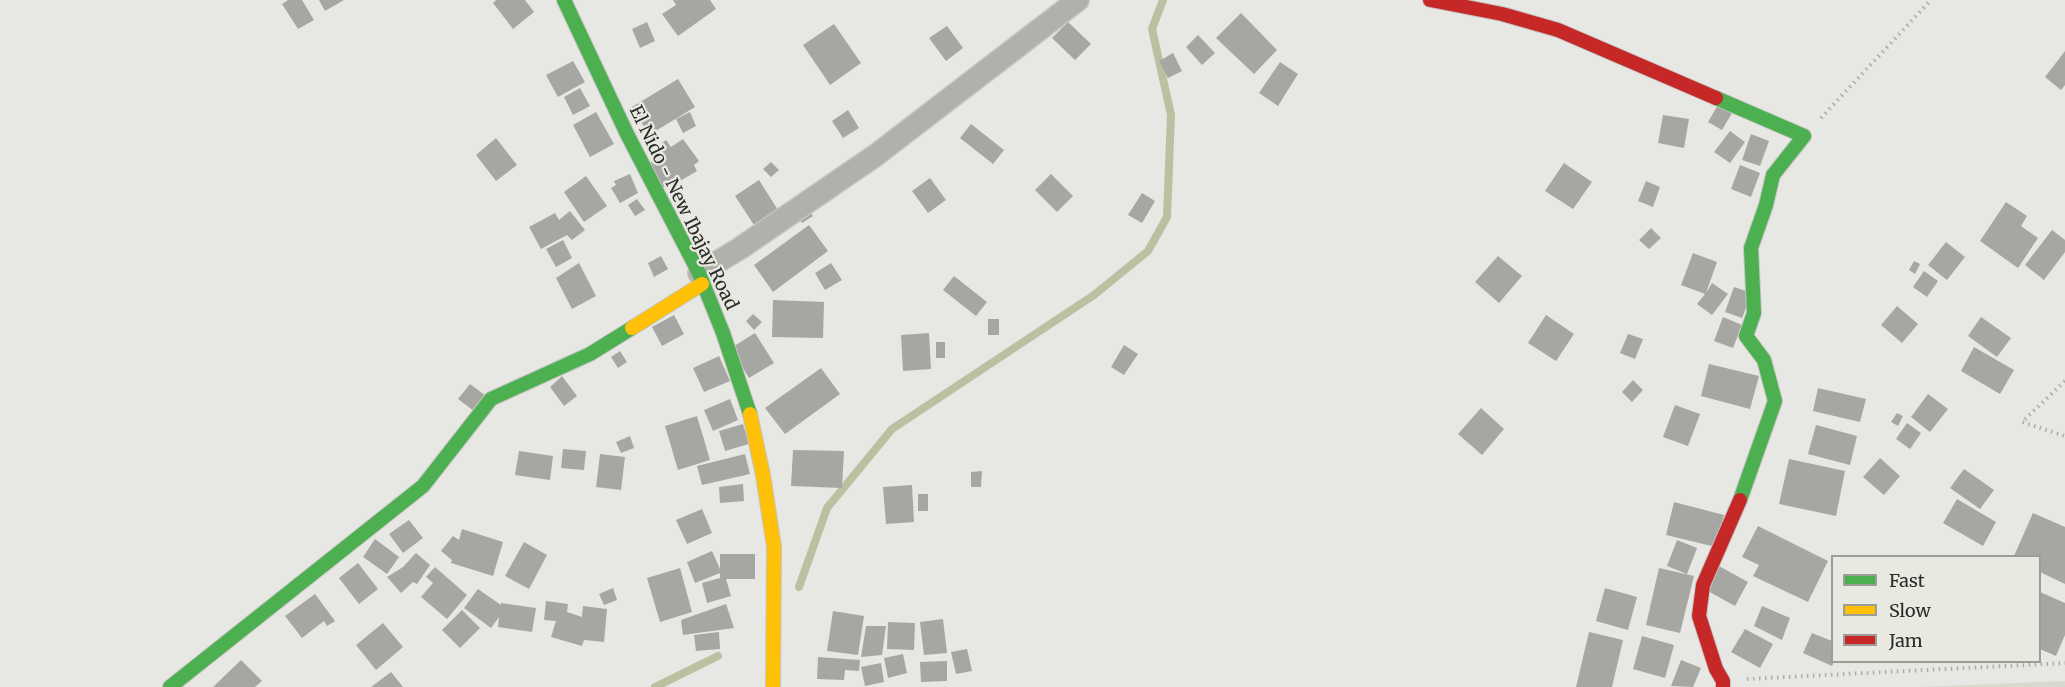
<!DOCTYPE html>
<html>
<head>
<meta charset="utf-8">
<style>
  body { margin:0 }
  #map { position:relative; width:2065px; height:687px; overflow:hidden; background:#e7e7e3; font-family:Merriweather,serif }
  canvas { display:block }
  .legend { position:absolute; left:1831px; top:555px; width:210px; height:108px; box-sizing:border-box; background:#e8e9e1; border:2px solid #9c9d97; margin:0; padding:8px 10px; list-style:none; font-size:18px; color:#2b2b28 }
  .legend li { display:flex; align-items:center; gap:12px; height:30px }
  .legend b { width:30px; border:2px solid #9c9d97 }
</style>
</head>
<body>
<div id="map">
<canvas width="2065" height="687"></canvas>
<ul class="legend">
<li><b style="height:8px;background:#4caf50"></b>Fast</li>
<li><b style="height:8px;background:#ffc107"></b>Slow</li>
<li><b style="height:8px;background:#c62828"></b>Jam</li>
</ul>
</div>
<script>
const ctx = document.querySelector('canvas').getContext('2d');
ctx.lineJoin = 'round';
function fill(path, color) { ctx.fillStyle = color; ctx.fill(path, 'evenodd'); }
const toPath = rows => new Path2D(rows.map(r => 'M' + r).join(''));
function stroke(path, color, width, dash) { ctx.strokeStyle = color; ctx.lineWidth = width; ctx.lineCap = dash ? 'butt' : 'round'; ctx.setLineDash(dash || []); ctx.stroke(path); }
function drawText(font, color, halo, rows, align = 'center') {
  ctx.font = font + ' Merriweather,serif'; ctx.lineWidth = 4.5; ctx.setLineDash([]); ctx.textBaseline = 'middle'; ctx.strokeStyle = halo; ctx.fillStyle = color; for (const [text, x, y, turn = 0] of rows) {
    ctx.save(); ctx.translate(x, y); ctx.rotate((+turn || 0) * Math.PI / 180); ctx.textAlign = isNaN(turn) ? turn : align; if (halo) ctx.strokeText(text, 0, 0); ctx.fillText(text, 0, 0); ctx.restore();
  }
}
fill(toPath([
  [2065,681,2065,687,1920,687]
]), '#d8d9cf');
stroke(toPath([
  [799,587,827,508,892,429,1094,295,1148,251,1167,217,1171,115,1152,29,1163,0],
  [655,687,718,656]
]), '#bcbfa0', 8);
fill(toPath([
  [288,0,302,0,314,20,298,29,282,4],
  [319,0,344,0,325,11],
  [496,0,525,0,534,12,513,29,493,3],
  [673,0,710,0,716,9,678,36,662,14,676,5],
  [1241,13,1277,50,1254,74,1216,38],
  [647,22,655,41,640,48,632,29],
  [1068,22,1091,44,1075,60,1052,38],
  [834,24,861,63,830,85,803,45],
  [947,26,963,48,946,61,929,38],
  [1198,35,1215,53,1202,65,1186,47],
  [2065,51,2065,85,2061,90,2045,77],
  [1173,53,1182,71,1168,78,1159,61],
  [573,61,585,82,558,97,546,75],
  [1280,62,1298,74,1278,106,1259,93],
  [678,79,695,107,649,135,632,107],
  [580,88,590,106,573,115,564,97],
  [1718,105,1732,113,1722,130,1708,122],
  [848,110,859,128,843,138,832,121],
  [596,112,614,144,590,157,573,125],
  [690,112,696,126,683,133,676,119],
  [1663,115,1689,119,1684,148,1658,143],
  [971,124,1004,150,993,164,960,138],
  [1730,131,1745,142,1730,163,1714,152],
  [1751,134,1769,141,1760,166,1742,160],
  [496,138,517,165,496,181,476,155],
  [683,139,699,161,694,165,697,171,675,184,673,180,661,189,645,166,659,157,653,149,666,140,671,147],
  [771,162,779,170,771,177,763,169],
  [1564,163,1592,182,1573,209,1545,191],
  [1740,165,1760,173,1751,197,1731,189],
  [630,174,638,193,620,203,611,188,616,185,614,181],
  [1051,174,1073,196,1057,212,1035,190],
  [586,176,607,206,584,222,564,192],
  [930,178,946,200,928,213,912,191],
  [759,180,778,210,754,225,735,196],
  [1646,181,1660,187,1653,207,1638,201],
  [1142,193,1155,201,1142,223,1128,215],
  [637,199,645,210,635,216,628,205],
  [2006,202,2027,216,2021,226,2038,238,2018,268,1980,241],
  [806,206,813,216,802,223,795,214],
  [570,211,585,230,572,240,567,235,541,249,529,227,555,213,559,220],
  [809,225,828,251,773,292,754,265],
  [1651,228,1661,238,1649,249,1639,240],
  [2052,230,2065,240,2065,252,2044,280,2025,265],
  [563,240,572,258,556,267,546,249],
  [1946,242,1965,257,1947,280,1928,265],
  [1693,253,1717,262,1706,293,1712,283,1728,294,1712,315,1697,304,1705,294,1681,285],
  [661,256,668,269,654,277,648,263],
  [1498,256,1522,276,1499,303,1475,282],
  [1914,261,1920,264,1915,274,1909,270],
  [579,263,596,296,572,309,556,278],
  [831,263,842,280,825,290,815,273],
  [1924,271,1938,281,1927,297,1913,287],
  [954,276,987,302,976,316,943,290],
  [1734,287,1752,293,1742,318,1725,312],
  [773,300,824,302,823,338,772,337],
  [1897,306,1918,324,1902,343,1881,325],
  [753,314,762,322,754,330,746,321],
  [674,315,684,334,662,346,652,327],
  [1546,315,1574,334,1556,361,1528,343],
  [1723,317,1742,325,1733,348,1714,341],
  [1981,317,2011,338,1997,357,1968,336],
  [988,319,999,319,999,335,988,335],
  [755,333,774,363,749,378,731,348],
  [929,333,931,369,903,371,901,335],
  [1628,334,1643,339,1635,359,1620,353],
  [936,342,945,342,945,358,936,358],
  [1124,345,1138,354,1124,375,1111,367],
  [1974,347,2014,370,2000,394,1961,371],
  [620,351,627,362,618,368,611,357],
  [719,356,730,381,704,392,693,368],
  [1709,364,1759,376,1750,409,1701,396],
  [821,368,840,394,785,434,765,408],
  [562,376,577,396,564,406,550,387],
  [1633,380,1643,390,1632,402,1622,392],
  [470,384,486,396,474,411,458,399],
  [1818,388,1866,399,1860,422,1813,411],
  [1928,394,1948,409,1930,432,1911,417],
  [730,399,738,420,713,431,704,410],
  [1675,405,1700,414,1688,446,1663,437],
  [1481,408,1504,429,1482,455,1458,434],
  [1897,413,1903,416,1898,426,1891,422],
  [697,416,710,460,678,470,665,426],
  [1907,423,1921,433,1910,449,1896,439],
  [743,424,749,444,725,451,719,431],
  [1816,425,1857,436,1850,465,1808,454],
  [630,436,634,448,621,453,616,442],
  [563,449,586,451,584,470,561,468],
  [793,450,844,451,842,488,791,486],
  [519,451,553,456,550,480,515,475],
  [600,454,625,457,621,490,596,487],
  [745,454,750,474,702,485,697,466],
  [1880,458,1900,476,1884,495,1863,477],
  [1789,459,1845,471,1836,516,1779,504],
  [1964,469,1994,490,1980,509,1950,488],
  [982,471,981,487,971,487,971,472],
  [743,484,744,501,720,503,719,487],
  [912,485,914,522,886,524,883,487],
  [918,494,928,494,928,511,918,511],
  [1957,499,1996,522,1983,546,1943,523],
  [1674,502,1724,515,1716,547,1666,535],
  [702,509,712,533,687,544,676,520],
  [2033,513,2065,527,2065,584,2040,572,2040,556,2014,556],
  [409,520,423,538,403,553,389,534],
  [1758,526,1828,561,1808,602,1753,576,1759,565,1742,557],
  [462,529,503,542,493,576,451,563,452,560,441,551,453,536,459,540],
  [375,539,399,557,387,574,363,557],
  [1677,540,1697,548,1687,574,1667,566],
  [524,542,547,555,529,589,505,576],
  [712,551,720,569,720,554,755,554,755,579,726,579,731,596,707,603,702,583,720,578,720,573,695,583,687,562],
  [416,553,430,565,417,584,413,582,401,593,387,577,403,567],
  [358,563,378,589,359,604,339,578],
  [1719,566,1748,582,1735,606,1706,590],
  [435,567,467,595,447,619,421,597,433,583,426,577],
  [680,568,692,612,660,622,647,578],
  [1659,568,1694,576,1680,633,1646,625],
  [613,588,617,600,604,605,599,594],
  [1605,588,1637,597,1628,630,1596,621],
  [478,589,501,605,501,603,536,608,532,632,498,627,499,617,491,628,464,608],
  [2040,592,2065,603,2065,635,2056,656,2040,649],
  [315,594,335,621,327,626,324,621,302,638,285,616],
  [546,601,568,604,567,612,582,617,583,606,607,609,604,642,584,640,582,646,551,637,556,621,544,620],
  [726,604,734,628,683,635,681,620],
  [1762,606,1790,618,1782,640,1754,626],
  [462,610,480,628,460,648,442,630],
  [833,611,864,616,858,655,827,651],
  [943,619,947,653,924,655,920,622],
  [888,622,915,623,914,650,887,649],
  [383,623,403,647,376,670,356,645],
  [866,626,886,626,882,655,861,657],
  [1745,629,1773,644,1760,668,1731,652],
  [719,632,720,649,696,651,694,635],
  [1589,632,1623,640,1612,687,1576,687],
  [1812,633,1832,641,1834,662,1832,666,1803,653],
  [1642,636,1674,645,1665,678,1633,669],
  [967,649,972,671,956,674,951,652],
  [903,654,907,673,888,678,884,658],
  [818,657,860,660,859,671,845,670,844,680,817,679],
  [241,660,262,681,255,687,213,687],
  [1681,660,1701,668,1693,687,1671,686],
  [947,661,947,681,921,682,920,662],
  [881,663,884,682,865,686,861,667],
  [391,672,403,687,371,687]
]), '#a6a7a3');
const street = toPath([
  [699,273,739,249,876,155,1078,0]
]);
const fast = toPath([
  [564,0,627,134,699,273,723,333,750,414],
  [1716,98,1804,136,1773,175,1766,205,1751,248,1754,313,1746,336,1764,360,1775,401,1740,500],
  [170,687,423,486,491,399,590,354,632,328]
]);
const slow = toPath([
  [632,328,702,284],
  [750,414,763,475,774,547,773,687]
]);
const jam = toPath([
  [1430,0,1502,14,1558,30,1716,98],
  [1723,687,1723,681,1716,669,1699,616,1703,585,1740,500]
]);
stroke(street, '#c4c4c2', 24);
stroke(fast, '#c4c4c2', 16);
stroke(slow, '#c4c4c2', 16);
stroke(jam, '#c4c4c2', 16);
stroke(toPath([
  [1821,118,1931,0],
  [2065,381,2022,422,2065,436],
  [1747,679,2065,663]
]), '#acaca8', 4, [1.5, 4.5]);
stroke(street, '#b0b1aa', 21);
stroke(fast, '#4caf50', 14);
stroke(slow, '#ffc107', 14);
stroke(jam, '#c62828', 14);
drawText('18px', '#2b2b28', '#e8e9e1', [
  ["El Nido - New Ibajay Road",683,208,64]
]);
</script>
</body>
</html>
